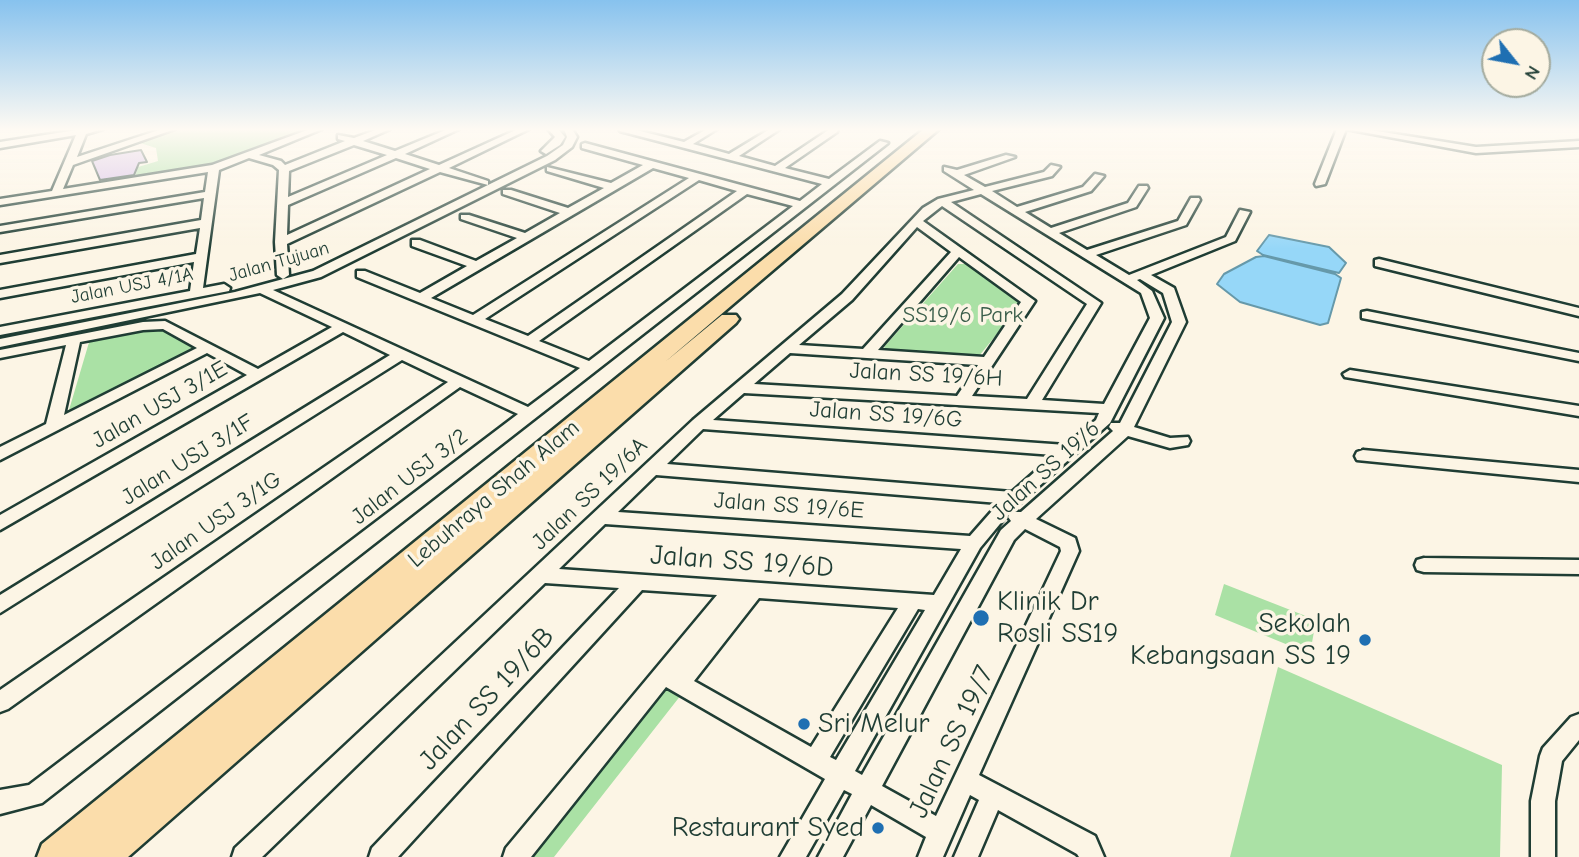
<!DOCTYPE html>
<html>
<head>
<meta charset="utf-8">
<style>
  body { margin:0 }
  #map { position:relative; width:1579px; height:857px; overflow:hidden; background:#fcf5e5; font-family:"Comic Neue",sans-serif }
  canvas { display:block }
  .north { position:absolute; left:1481px; top:28px; width:70px; height:70px; box-sizing:border-box; background:#fcf5e5; border:2px solid #a4ab9e; border-radius:50%; rotate:121deg; font-size:19px; font-weight:700; line-height:28px; text-align:center; color:#1f3d34 }
  .north::after { content:''; display:block; margin:auto; width:24px; height:32px; background:#1f6fb2; clip-path:polygon(50% 0,100% 100%,50% 72%,0 100%) }
</style>
</head>
<body>
<div id="map">
<canvas width="1579" height="857"></canvas>
<div class="north">N</div>
</div>
<script>
const ctx = document.querySelector('canvas').getContext('2d');
ctx.lineJoin = 'round';
function fill(path, color) { ctx.fillStyle = color; ctx.fill(path, 'evenodd'); }
const toPath = rows => new Path2D(rows.map(r => 'M' + r).join(''));
function stroke(path, color, width, dash) { ctx.strokeStyle = color; ctx.lineWidth = width; ctx.lineCap = dash ? 'butt' : 'round'; ctx.setLineDash(dash || []); ctx.stroke(path); }
function drawText(font, color, halo, rows, align = 'center') {
  ctx.font = font + ' "Comic Neue",sans-serif'; ctx.lineWidth = 7; ctx.setLineDash([]); ctx.textBaseline = 'middle'; ctx.strokeStyle = halo; ctx.fillStyle = color; for (const [text, x, y, turn = 0] of rows) {
    ctx.save(); ctx.translate(x, y); ctx.rotate((+turn || 0) * Math.PI / 180); ctx.textAlign = isNaN(turn) ? turn : align; if (halo) ctx.strokeText(text, 0, 0); ctx.fillText(text, 0, 0); ctx.restore();
  }
}
fill(toPath([
  [175,129,308,129,212,166,135,177,138,167,158,161,156,148,137,142],
  [958,264,966,264,1023,302,979,356,888,352,884,347],
  [162,327,199,348,81,409,69,410,90,339,140,329],
  [1224,584,1316,620,1310,654,1215,615],
  [1278,667,1502,765,1500,857,1230,857],
  [664,686,681,695,554,857,525,857]
]), '#aae1a5');
const water = toPath([
  [1269,235,1329,247,1346,263,1339,273,1263,255,1257,251,1269,235],
  [1264,256,1335,274,1341,278,1328,323,1320,325,1240,302,1217,284,1224,274,1256,257,1264,256]
]);
fill(water, '#96d7f8');
stroke(water, '#69a', 2);
const building = toPath([
  [141,150,147,162,139,163,134,175,100,180,92,161,110,155,141,150]
]);
fill(building, '#d2bae9');
stroke(building, '#1f3d34', 2);
const minor = toPath([
  [83,129,103,129,86,134,77,157,162,129,175,129,73,165,63,189,212,165,310,129,322,129,259,155,281,161,285,165,345,141,338,139,338,135,354,138,378,129,390,129,363,141,395,151,448,129,459,129,405,154,439,165,518,129,529,129,449,168,488,181,488,185,547,156,563,145,567,137,564,129,572,129,577,137,572,147,555,160,321,277,273,290,528,407,580,368,357,277,357,271,365,271,420,293,467,266,412,246,412,240,420,240,476,261,517,238,461,219,461,215,469,215,525,233,560,213,503,194,503,190,511,190,568,208,604,188,547,171,547,167,611,183,643,165,582,148,582,144,585,143,800,201,822,184,620,131,619,129,632,129,684,142,707,129,717,129,693,144,729,154,770,129,780,129,739,156,775,166,830,129,838,129,837,132,785,168,829,179,880,141,888,143,42,803,0,814,0,790,29,785,518,414,460,387,8,709,0,712,0,690,448,382,402,360,0,613,0,595,390,355,343,332,0,530,0,515,247,375,207,353,0,460,0,447,46,424,66,345,0,358,0,350,143,322,165,321,258,369,332,327,260,293,0,347,0,339,235,292,313,271,488,185,440,172,287,244,289,275,283,279,277,275,275,242,279,170,273,165,249,158,219,170,203,288,224,284,230,288,229,291,0,335,0,327,190,291,194,262,0,298,0,290,196,254,200,228,0,263,0,255,201,220,204,198,0,232,0,226,205,192,208,172,0,205,0,199,52,191,76,135,0,148,0,142,83,129],
  [354,145,387,155,288,197,289,171,354,145],
  [396,158,430,169,287,235,288,205,396,158],
  [653,168,689,178,473,315,431,298,653,168],
  [699,180,737,191,528,336,485,319,699,180],
  [747,194,793,206,589,361,539,341,747,194],
  [163,329,197,348,64,415,80,342,143,330,163,329],
  [548,129,558,129,565,137,560,145,546,154,541,151,555,137,548,129],
  [1337,129,1364,129,1476,147,1579,141,1579,147,1476,153,1346,129,1325,184,1316,186,1315,184,1337,129],
  [1006,155,1015,157,964,175,985,187,1044,172,1051,165,1060,167,1052,176,992,191,1017,207,1083,187,1095,174,1104,176,1091,191,1025,212,1051,228,1128,203,1139,186,1147,186,1148,188,1136,207,1059,233,1087,250,1178,221,1191,198,1199,198,1200,200,1186,225,1096,255,1129,275,1226,237,1240,210,1250,212,1235,241,1151,275,1174,288,1186,322,1134,427,1170,438,1188,437,1190,441,1188,445,1170,448,1128,436,1036,519,1075,538,1079,551,979,775,1095,836,1104,857,1079,857,1077,854,998,810,978,857,954,857,979,800,970,795,943,857,918,857,926,837,871,805,843,857,818,857,852,794,844,790,806,857,780,857,825,779,666,687,531,857,503,857,506,848,717,595,642,590,398,857,369,857,372,848,619,588,545,583,262,857,232,857,235,848,693,420,842,294,923,208,938,199,974,190,944,171,944,167,957,170,1006,155],
  [981,194,1141,293,1150,318,1104,404,1042,400,1101,303,951,202,981,194],
  [942,206,1087,304,1027,399,972,396,1035,301,923,221,942,206],
  [917,227,951,252,863,349,799,345,852,300,917,227],
  [959,257,1021,302,984,357,878,350,959,257],
  [1140,279,1163,293,1172,322,1120,423,1111,423,1109,427,1113,431,1021,512,1011,512,1008,517,1011,521,1001,530,862,775,855,771,980,548,1009,513,1110,423,1164,318,1152,291,1137,280,1140,279],
  [790,353,867,358,978,365,957,396,754,384,790,353],
  [744,393,1099,413,1096,420,1066,445,713,420,744,393],
  [703,429,1054,455,1012,492,667,464,703,429],
  [656,475,999,503,970,536,618,512,656,475],
  [605,524,961,549,934,595,559,569,605,524],
  [1025,529,1060,547,1061,551,936,816,882,786,1014,540,1025,529],
  [759,598,898,608,811,747,694,681,759,598],
  [918,609,925,610,836,760,830,757,918,609],
  [1379,259,1579,308,1579,316,1375,266,1375,260,1379,259],
  [1367,311,1579,353,1579,361,1362,318,1362,312,1367,311],
  [1350,370,1579,406,1579,416,1345,377,1343,374,1350,370],
  [1363,450,1579,470,1579,482,1357,460,1355,456,1357,452,1363,450],
  [1424,558,1579,560,1579,574,1424,572,1417,570,1415,565,1417,560,1424,558],
  [1579,714,1579,740,1562,761,1555,801,1555,857,1531,857,1531,801,1540,756,1543,748,1571,717,1579,714]
]);
const highway = toPath([
  [924,129,939,129,665,362,722,315,736,315,739,319,736,323,128,857,37,857,42,844,924,129]
]);
stroke(minor, '#1f3d34', 5);
stroke(highway, '#1f3d34', 5);
fill(minor, '#fcf5e5');
fill(highway, '#fbddab');
const sky = ctx.createLinearGradient(0, 0, 0, 249);
sky.addColorStop(0, '#87c2ee');
sky.addColorStop(0.52, '#fefaf3');
sky.addColorStop(1, '#fefaf300');
ctx.fillStyle = sky;
ctx.fillRect(0, 0, 1579, 249);
for (const [x, y, r, color] of [
  [981,618,9,"#1f6fb2"],
  [1365,640,7,"#1f6fb2"],
  [804,724,7,"#1f6fb2"],
  [878,828,7,"#1f6fb2"]
]) { const dot = new Path2D(); dot.arc(x, y, r, 0, 2 * Math.PI); ctx.fillStyle = color; ctx.fill(dot); stroke(dot, '#fcf5e5', 2.5); }
drawText('19px', '#1f3d34', '#fcf5e5', [
  ["Jalan Tujuan",279,262,-16],
  ["Jalan USJ 4/1A",132,286,-11]
]);
drawText('23px', '#3b5e4b', '#fcf5e5', [
  ["SS19/6 Park",963,315]
]);
drawText('23px', '#1f3d34', '#fcf5e5', [
  ["Jalan SS 19/6H",926,375,3],
  ["Jalan USJ 3/1E",160,405,-30],
  ["Jalan SS 19/6G",886,415,4],
  ["Jalan USJ 3/1F",188,460,-32],
  ["Jalan SS 19/6",1046,471,-42],
  ["Jalan USJ 3/2",410,477,-38],
  ["Lebuhraya Shah Alam",494,494,-40],
  ["Jalan SS 19/6A",590,494,-44],
  ["Jalan SS 19/6E",789,506,4],
  ["Jalan USJ 3/1G",216,521,-35]
]);
drawText('28px', '#1f3d34', '#fcf5e5', [
  ["Jalan SS 19/6D",742,562,4],
  ["Jalan SS 19/6B",487,699,-47],
  ["Jalan SS 19/7",952,742,-65]
]);
drawText('28px', '#1f3d34', '#fcf5e5', [
  ["Klinik Dr",997,602],
  ["Rosli SS19",997,634],
  ["Sekolah",1351,624,"right"],
  ["Kebangsaan SS 19",1351,656,"right"],
  ["Sri Melur",818,724],
  ["Restaurant Syed",864,828,"right"]
], 'left');
</script>
</body>
</html>
